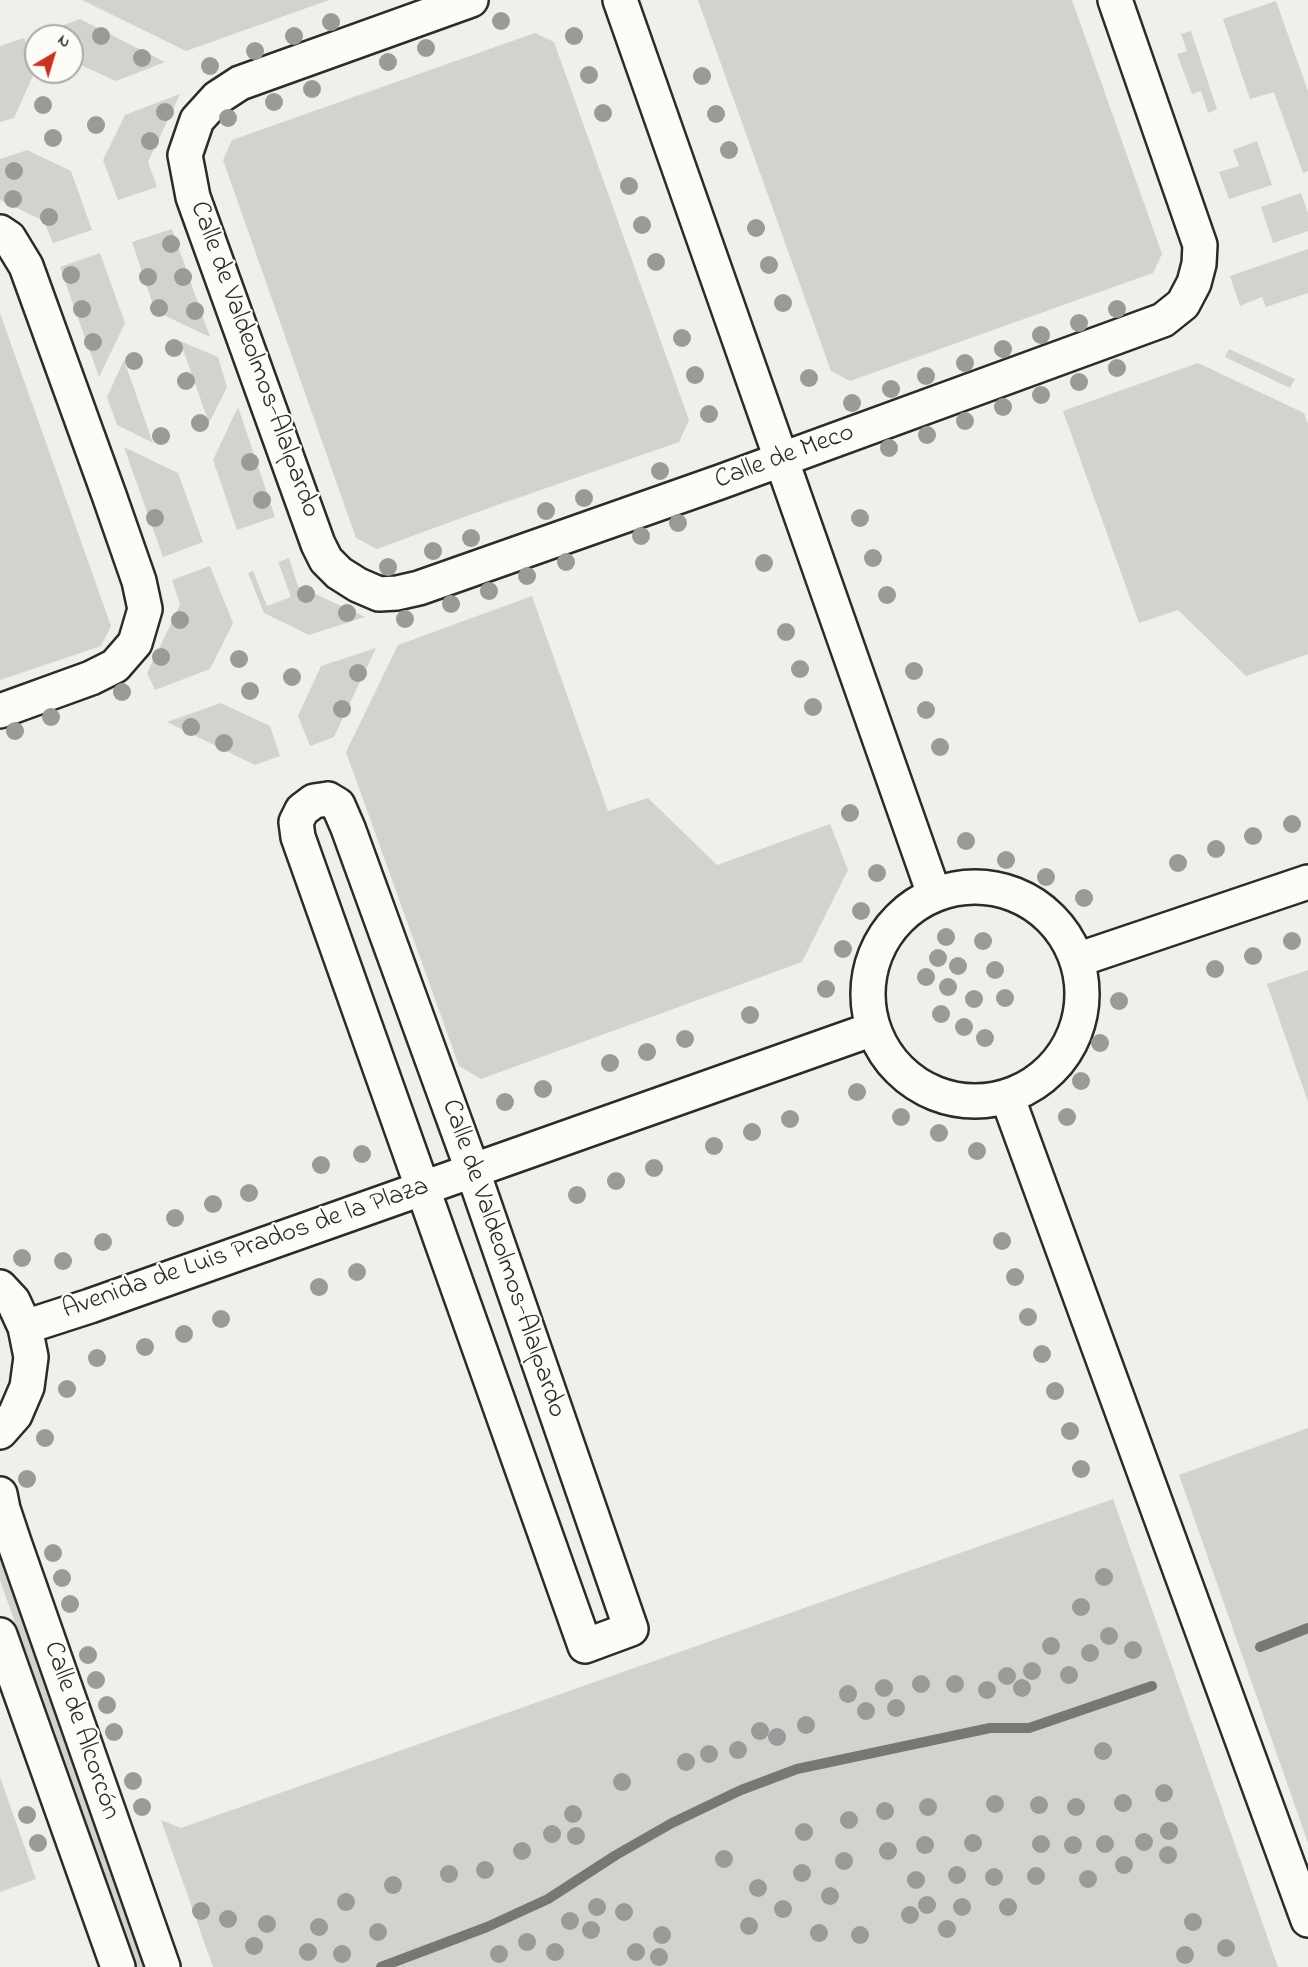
<!DOCTYPE html>
<html>
<head>
<meta charset="utf-8">
<style>
  body { margin:0 }
  #map { position:relative; width:1308px; height:1967px; overflow:hidden; background:#f0efeb; font-family:"Indie Flower",sans-serif }
  canvas { display:block }
  .north { position:absolute; left:24px; top:24px; width:60px; height:60px; box-sizing:border-box; background:#fdfcf7; border:2px solid #a9a8a5; border-radius:50%; rotate:38deg; font-size:16px; font-weight:700; line-height:24px; text-align:center; color:#2b2b2b }
  .north::after { content:''; display:block; margin:auto; width:21px; height:27px; background:#c8321e; clip-path:polygon(50% 0,100% 100%,50% 72%,0 100%) }
</style>
</head>
<body>
<div id="map">
<canvas width="1308" height="1967"></canvas>
<div class="north">N</div>
</div>
<script>
const ctx = document.querySelector('canvas').getContext('2d');
ctx.lineJoin = 'round';
function fill(path, color) { ctx.fillStyle = color; ctx.fill(path, 'evenodd'); }
const toPath = rows => new Path2D(rows.map(r => 'M' + r).join(''));
function stroke(path, color, width, dash) { ctx.strokeStyle = color; ctx.lineWidth = width; ctx.lineCap = dash ? 'butt' : 'round'; ctx.setLineDash(dash || []); ctx.stroke(path); }
function drawText(font, color, halo, rows, align = 'center') {
  ctx.font = font + ' "Indie Flower",sans-serif'; ctx.lineWidth = 4.5; ctx.setLineDash([]); ctx.textBaseline = 'middle'; ctx.strokeStyle = halo; ctx.fillStyle = color; for (const [text, x, y, turn = 0] of rows) {
    ctx.save(); ctx.translate(x, y); ctx.rotate((+turn || 0) * Math.PI / 180); ctx.textAlign = isNaN(turn) ? turn : align; if (halo) ctx.strokeText(text, 0, 0); ctx.fillText(text, 0, 0); ctx.restore();
  }
}
fill(toPath([
  [82,0,329,0,186,51],
  [698,0,1072,0,1162,254,1153,273,850,381,831,371],
  [1276,1,1308,91,1308,171,1303,173,1274,92,1250,99,1223,19],
  [80,19,165,62,116,81,72,61,72,36,59,36,56,28],
  [1191,31,1217,109,1208,113,1201,91,1192,94,1177,54,1187,51,1181,34],
  [535,33,554,42,689,420,679,442,486,509,377,549,356,538,223,160,232,140],
  [24,38,36,69,14,118,0,122,0,46],
  [180,94,148,162,157,187,118,200,103,160,125,115],
  [1257,141,1272,185,1229,199,1219,172,1239,166,1233,150],
  [27,150,71,171,92,230,53,243,44,221,0,200,0,159],
  [1301,193,1308,213,1308,231,1273,243,1261,207],
  [172,229,210,337,155,311,132,242],
  [1308,249,1308,293,1266,307,1262,297,1240,306,1230,276],
  [100,253,125,323,99,377,60,267],
  [0,313,111,626,101,646,0,680],
  [180,341,218,357,227,387,209,423],
  [1229,349,1295,379,1290,388,1225,357],
  [124,360,153,443,117,425,107,397],
  [1198,363,1304,413,1308,424,1308,654,1246,676,1178,610,1139,623,1063,411],
  [238,407,275,517,237,530,213,460],
  [124,447,178,473,203,542,163,557],
  [289,558,298,586,365,617,309,635,264,613,248,573,253,571,267,606,291,597,278,562],
  [210,566,233,623,210,669,155,690,147,673,180,605,172,580],
  [532,596,608,811,648,798,717,865,830,824,848,870,802,962,481,1079,459,1066,346,752,398,645],
  [376,648,334,737,310,746,298,716,321,666],
  [221,703,270,726,280,756,255,765,167,722],
  [1308,970,1308,1102,1267,984],
  [1308,1428,1308,1843,1179,1475],
  [1113,1499,1278,1967,213,1967,161,1820,181,1828],
  [0,1559,143,1967,136,1967,0,1580],
  [0,1777,36,1879,0,1892]
]), '#d3d2cf');
stroke(toPath([
  [1260,1647,1308,1628],
  [381,1967,487,1927,548,1899,616,1855,672,1823,741,1790,797,1769,990,1728,1029,1728,1152,1686]
]), '#777775', 10);
const minor = toPath([
  [471,0,240,83,217,98,197,120,185,155,193,197,318,544,326,560,339,573,358,585,379,594,397,593,419,588,720,482,1163,320,1183,304,1194,283,1199,264,1200,245,1115,0],
  [620,0,934,894],
  [0,232,9,238,26,266,109,495,139,581,145,609,135,643,115,666,91,678,0,711],
  [328,799,338,805,348,828,472,1169,631,1629,585,1646,298,837,296,822,302,810,314,801,328,799],
  '868 994a107 107 0 1 1 214 0a107 107 0 1 1-214 0Z',
  [1077,960,1308,882],
  [1007,1096,1308,1920],
  [0,1287,13,1301,25,1327,31,1357,27,1387,15,1415,0,1432],
  [25,1327,90,1306,873,1029],
  [0,1494,3,1509,14,1542,163,1967],
  [0,1635,118,1967]
]);
stroke(minor, '#2b2b2b', 38);
stroke(minor, '#fdfcf7', 33);
ctx.fillStyle = '#9b9a98';
for (const [x, y] of [
  [501,21],
  [331,22],
  [101,36],
  [294,36],
  [574,36],
  [426,48],
  [255,51],
  [142,58],
  [388,62],
  [210,66],
  [589,75],
  [702,76],
  [312,89],
  [274,102],
  [43,105],
  [165,112],
  [603,113],
  [716,114],
  [228,118],
  [96,125],
  [53,138],
  [150,141],
  [729,150],
  [14,171],
  [629,186],
  [13,199],
  [49,217],
  [642,225],
  [756,228],
  [171,244],
  [656,262],
  [769,265],
  [71,275],
  [148,277],
  [183,277],
  [783,303],
  [159,308],
  [82,309],
  [1117,309],
  [195,311],
  [1079,323],
  [1041,335],
  [682,338],
  [93,342],
  [174,348],
  [1003,349],
  [134,361],
  [965,363],
  [1117,368],
  [695,375],
  [926,376],
  [809,378],
  [186,381],
  [1079,382],
  [891,389],
  [1041,395],
  [852,403],
  [1003,407],
  [709,414],
  [965,421],
  [200,423],
  [927,435],
  [161,436],
  [889,448],
  [250,462],
  [660,471],
  [584,498],
  [262,500],
  [546,511],
  [155,518],
  [860,518],
  [678,523],
  [641,536],
  [471,538],
  [433,551],
  [873,558],
  [566,562],
  [764,563],
  [388,567],
  [527,576],
  [489,591],
  [306,594],
  [887,595],
  [451,604],
  [347,613],
  [405,619],
  [180,620],
  [786,632],
  [161,657],
  [239,659],
  [800,669],
  [914,671],
  [358,673],
  [292,677],
  [250,691],
  [122,692],
  [813,707],
  [342,709],
  [926,710],
  [51,717],
  [191,727],
  [15,731],
  [224,743],
  [940,747],
  [850,813],
  [1292,824],
  [1253,836],
  [966,841],
  [1216,849],
  [1006,860],
  [1178,863],
  [877,873],
  [1046,877],
  [1084,898],
  [861,911],
  [946,937],
  [983,941],
  [1292,941],
  [843,949],
  [1253,956],
  [938,958],
  [958,966],
  [1215,969],
  [995,970],
  [926,977],
  [948,987],
  [826,989],
  [1005,998],
  [974,999],
  [1119,1001],
  [941,1014],
  [750,1015],
  [964,1027],
  [985,1038],
  [685,1039],
  [1100,1043],
  [647,1052],
  [610,1063],
  [1081,1081],
  [543,1089],
  [857,1092],
  [505,1102],
  [901,1117],
  [1067,1117],
  [790,1119],
  [752,1132],
  [939,1133],
  [714,1146],
  [977,1151],
  [362,1154],
  [321,1165],
  [654,1168],
  [616,1181],
  [249,1193],
  [577,1195],
  [213,1204],
  [175,1218],
  [1002,1241],
  [103,1242],
  [22,1258],
  [63,1261],
  [357,1272],
  [1015,1277],
  [319,1287],
  [1028,1317],
  [221,1319],
  [184,1334],
  [145,1347],
  [1042,1354],
  [97,1358],
  [67,1389],
  [1055,1391],
  [1070,1431],
  [45,1438],
  [1081,1469],
  [27,1479],
  [53,1553],
  [1104,1577],
  [62,1578],
  [70,1604],
  [1081,1607],
  [1109,1636],
  [1051,1646],
  [1133,1650],
  [1090,1653],
  [88,1655],
  [1032,1671],
  [1069,1675],
  [1007,1676],
  [96,1680],
  [921,1684],
  [955,1684],
  [884,1688],
  [1022,1688],
  [987,1690],
  [848,1694],
  [107,1705],
  [896,1708],
  [866,1711],
  [806,1725],
  [760,1731],
  [114,1732],
  [777,1737],
  [738,1750],
  [1103,1751],
  [709,1754],
  [686,1762],
  [133,1781],
  [622,1782],
  [1164,1793],
  [1123,1803],
  [995,1804],
  [1039,1805],
  [142,1807],
  [928,1807],
  [1076,1807],
  [885,1811],
  [573,1814],
  [27,1815],
  [849,1820],
  [1169,1831],
  [804,1832],
  [552,1834],
  [576,1836],
  [1144,1842],
  [38,1843],
  [973,1843],
  [1041,1844],
  [1105,1844],
  [925,1845],
  [1073,1845],
  [522,1851],
  [888,1851],
  [1168,1855],
  [724,1859],
  [844,1861],
  [1124,1865],
  [485,1870],
  [802,1873],
  [449,1874],
  [957,1875],
  [1036,1876],
  [994,1877],
  [1088,1879],
  [916,1880],
  [393,1885],
  [758,1888],
  [830,1896],
  [346,1902],
  [927,1905],
  [597,1907],
  [962,1907],
  [1008,1907],
  [783,1909],
  [201,1911],
  [624,1912],
  [910,1915],
  [228,1919],
  [570,1921],
  [1193,1922],
  [267,1924],
  [749,1926],
  [319,1927],
  [947,1929],
  [591,1930],
  [378,1932],
  [819,1933],
  [662,1935],
  [860,1935],
  [527,1942],
  [254,1946],
  [1226,1948],
  [308,1952],
  [555,1952],
  [636,1952],
  [342,1954],
  [499,1954],
  [1185,1955],
  [659,1957]
]) { ctx.beginPath(); ctx.arc(x, y, 9, 0, 2 * Math.PI); ctx.fill(); }
drawText('27px', '#2b2b2b', '#fdfcf7', [
  ["Calle de Valdeolmos-Alalpardo",253,360,70],
  ["Calle de Meco",785,458,-20],
  ["Avenida de Luis Prados de la Plaza",246,1250,-19],
  ["Calle de Valdeolmos-Alalpardo",502,1259,71],
  ["Calle de Alcorcón",80,1731,71]
]);
</script>
</body>
</html>
